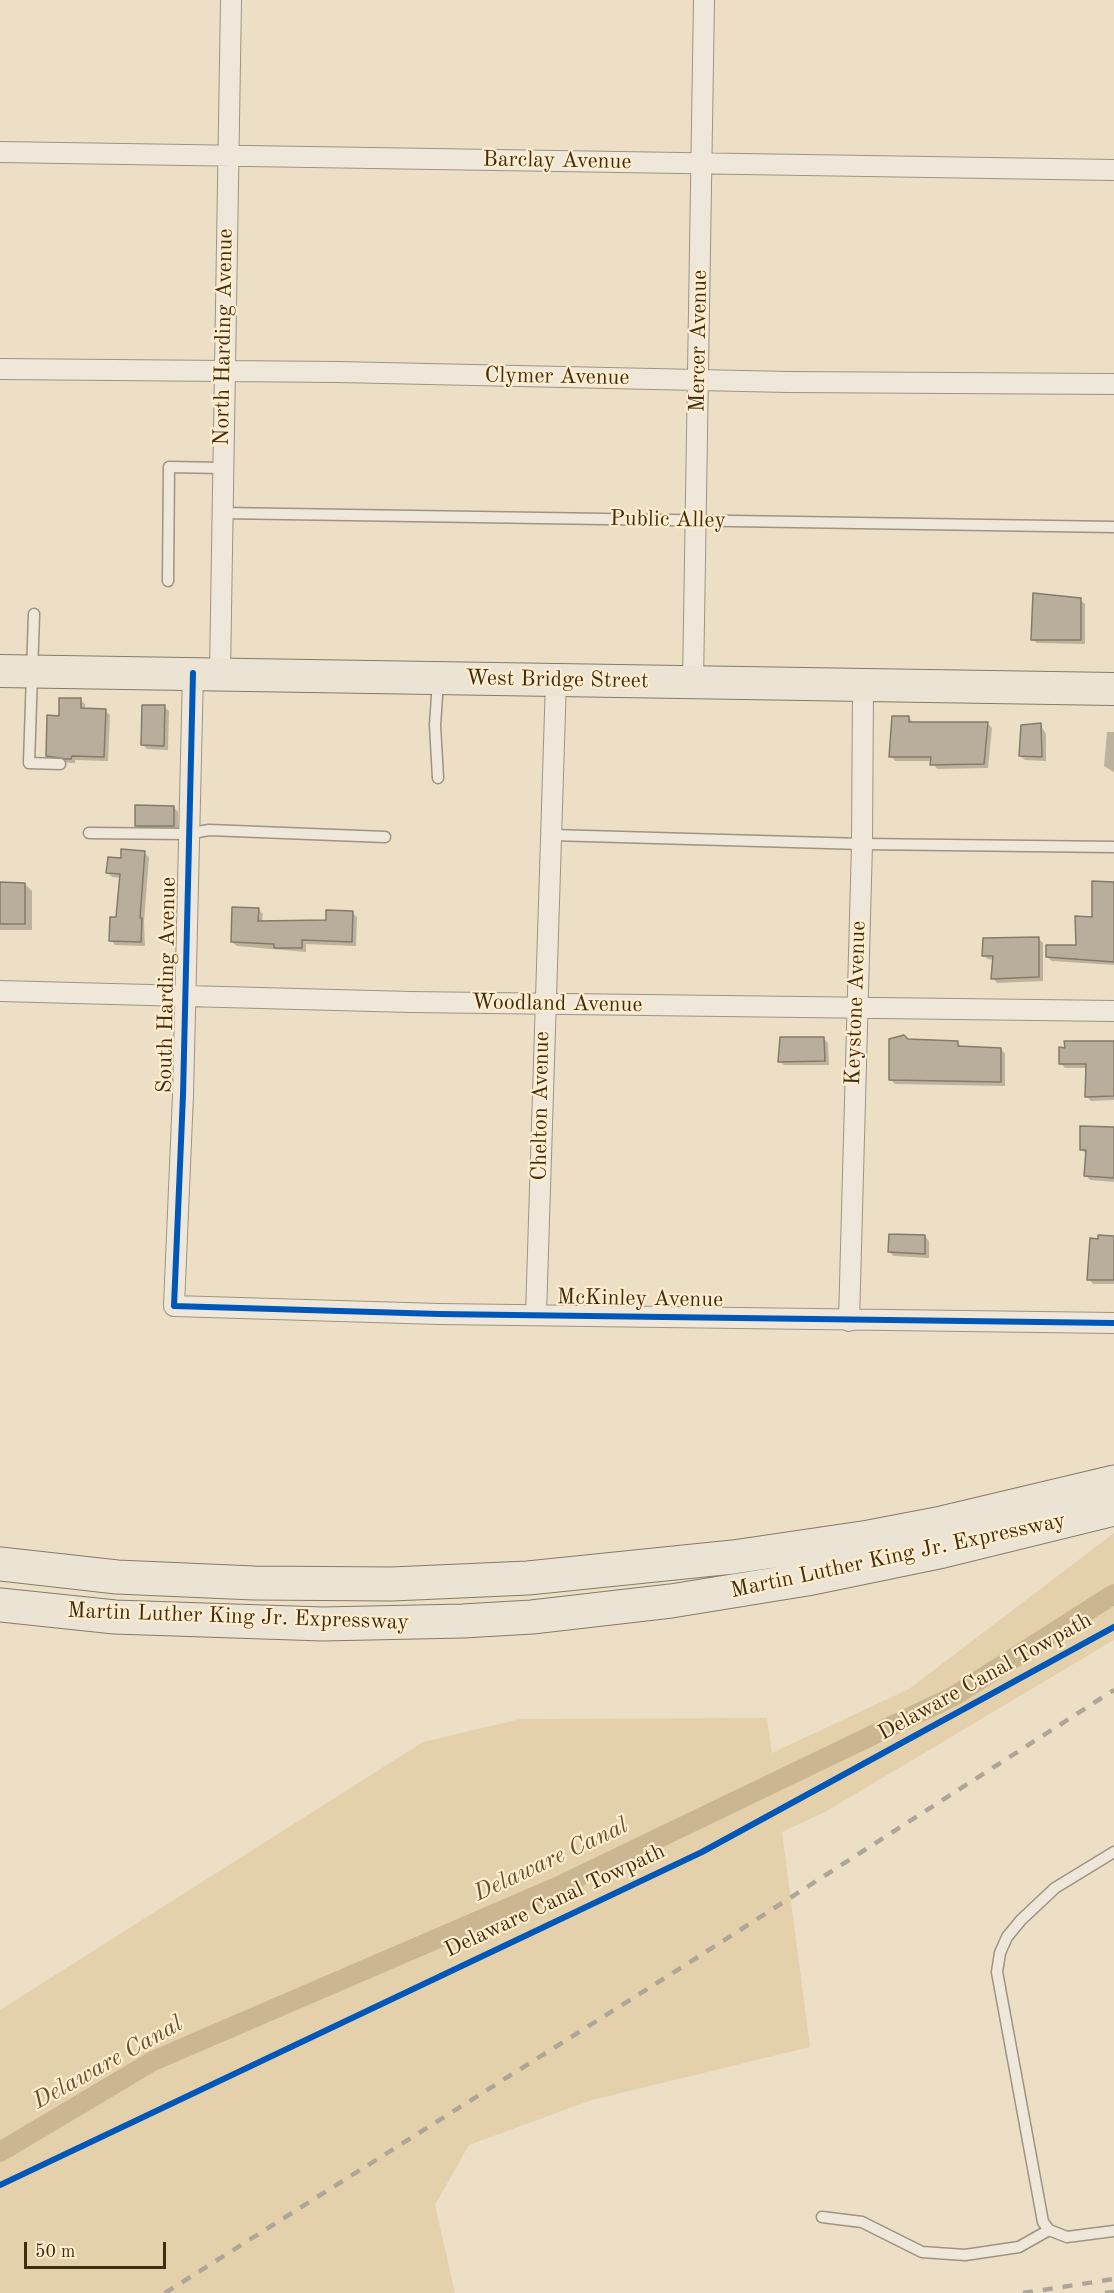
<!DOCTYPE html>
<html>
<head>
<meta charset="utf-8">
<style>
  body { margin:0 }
  #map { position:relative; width:1114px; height:2293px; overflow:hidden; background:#ecdfc5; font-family:"Old Standard TT",serif }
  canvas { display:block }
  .scale { position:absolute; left:24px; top:2242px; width:142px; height:27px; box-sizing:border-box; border:3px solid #422c0d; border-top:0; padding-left:8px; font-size:18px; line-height:21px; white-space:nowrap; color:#422c0d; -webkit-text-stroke:4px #feedce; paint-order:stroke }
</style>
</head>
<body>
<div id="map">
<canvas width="1114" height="2293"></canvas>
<div class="scale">50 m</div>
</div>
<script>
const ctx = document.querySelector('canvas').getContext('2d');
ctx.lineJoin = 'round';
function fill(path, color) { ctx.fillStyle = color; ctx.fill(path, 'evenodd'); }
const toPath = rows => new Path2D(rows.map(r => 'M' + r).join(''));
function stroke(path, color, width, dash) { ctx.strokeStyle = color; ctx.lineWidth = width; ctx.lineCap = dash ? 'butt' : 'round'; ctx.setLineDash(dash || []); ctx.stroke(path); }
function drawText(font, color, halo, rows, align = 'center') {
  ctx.font = font + ' "Old Standard TT",serif'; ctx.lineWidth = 4.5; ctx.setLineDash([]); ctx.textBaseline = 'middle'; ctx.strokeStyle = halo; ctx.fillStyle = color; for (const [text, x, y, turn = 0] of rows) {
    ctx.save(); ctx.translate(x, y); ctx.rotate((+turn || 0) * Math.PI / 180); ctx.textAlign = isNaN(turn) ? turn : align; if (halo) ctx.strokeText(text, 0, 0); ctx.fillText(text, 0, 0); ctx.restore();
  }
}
fill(toPath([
  [1114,1533,1114,1640,825,1812,782,1832,810,2047,592,2100,469,2145,435,2205,455,2293,0,2293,0,2010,423,1742,520,1719,767,1718,772,1753,909,1689]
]), '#e4d1ac');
fill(toPath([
  [1080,600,1085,604,1085,644,1037,643,1032,639],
  [80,700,85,704,85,710,105,711,110,715,108,761,75,760,75,763,71,763,53,760,48,755,60,717],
  [164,707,169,711,168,750,147,749,143,745],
  [909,718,913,722,988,724,992,728,988,768,937,769,932,761,895,761,891,756],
  [1040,724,1046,734,1046,761,1025,760,1020,756],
  [1107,732,1114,732,1114,772,1104,766],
  [174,807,178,812,178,830,141,830,137,825],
  [144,853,149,857,144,922,145,946,115,945,111,940,118,919,121,878,112,877,108,873,122,859],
  [1114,883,1114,965,1052,961,1047,957,1077,947],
  [0,884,25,884,32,891,32,930,0,930],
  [258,909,263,914,262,922,327,922,352,913,357,917,356,946,306,944,306,952,237,946,232,942],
  [1039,939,1043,943,1043,981,997,983,993,978,994,960,988,959,983,955],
  [824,1039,828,1043,829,1065,784,1065,779,1061],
  [908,1040,957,1042,962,1047,1001,1049,1005,1054,1005,1086,895,1084,891,1080],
  [1114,1043,1114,1100,1091,1101,1086,1096,1087,1068,1065,1068,1060,1063,1066,1049],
  [1114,1129,1114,1182,1090,1180,1086,1176,1086,1154,1082,1150],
  [925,1236,929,1241,929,1258,894,1256,889,1252],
  [1114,1237,1114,1284,1093,1284,1089,1279]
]), '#0003');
stroke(toPath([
  [0,2152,153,2061,557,1887,954,1696,1114,1594]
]), '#cbb691', 20);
const building = toPath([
  [1033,593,1081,598,1081,640,1031,640,1033,593],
  [59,698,81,698,81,708,106,709,104,757,72,756,71,759,65,759,46,756,47,715,59,716,59,698],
  [142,705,165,705,164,746,141,745,142,705],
  [892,716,909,716,909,722,988,722,984,764,930,765,931,757,889,757,892,716],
  [1041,723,1042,757,1019,756,1021,725,1041,723],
  [135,805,174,806,174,826,135,826,135,805],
  [121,849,145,851,140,918,142,918,141,942,109,941,110,917,116,917,120,874,106,873,108,857,121,858,121,849],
  [1092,881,1114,882,1114,962,1046,957,1046,945,1076,945,1075,916,1092,917,1092,881],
  [0,882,25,883,25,924,0,924,0,882],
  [232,907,259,908,258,921,326,920,326,910,353,911,352,942,302,940,302,948,274,948,274,944,231,942,232,907],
  [1039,937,1039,977,991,979,993,956,982,956,983,938,1039,937],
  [904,1035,908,1039,958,1041,958,1046,1001,1048,1001,1082,889,1080,889,1039,904,1035],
  [780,1037,824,1037,825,1061,778,1062,780,1037],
  [1064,1041,1114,1041,1114,1096,1085,1097,1086,1064,1059,1064,1059,1047,1065,1048,1064,1041],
  [1080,1126,1114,1127,1114,1178,1084,1176,1086,1150,1080,1150,1080,1126],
  [889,1234,925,1235,925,1254,888,1252,889,1234],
  [1098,1235,1114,1236,1114,1280,1087,1280,1090,1238,1098,1239,1098,1235]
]);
fill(building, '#b9ae9b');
stroke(building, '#857b69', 1.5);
const lane = toPath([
  [222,513,1114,527],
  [168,581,169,467,222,468],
  [34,614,29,763,60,764],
  [438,681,435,725,438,778],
  [89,833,187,834,209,830,385,837],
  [552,835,862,844,1114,847],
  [1114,1852,1055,1888,1021,1920,1007,1937,1000,1953,997,1972,1043,2222,1049,2230,1067,2237,1114,2231],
  [822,2217,862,2222,922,2252,965,2255,1019,2247,1049,2230]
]);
const street = toPath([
  [0,152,1114,170],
  [0,369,338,372,788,382,1114,384],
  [193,673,183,1095,174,1306,439,1314,1114,1323],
  [220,673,231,0],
  [693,683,704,0],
  [0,991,410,1002,1114,1011],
  [536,1315,556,680],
  [849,1321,862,844,863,685]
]);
const primary = toPath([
  [0,671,1114,689]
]);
const highway = toPath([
  [0,1564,117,1577,254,1583,392,1584,528,1578,733,1557,869,1537,937,1524,1114,1482],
  [0,1605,115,1617,323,1624,463,1621,532,1617,671,1601,807,1579,943,1551,1114,1509]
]);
stroke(lane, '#9e9481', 13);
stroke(street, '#9e9481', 22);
stroke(primary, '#857b69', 34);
stroke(highway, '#857b69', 35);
stroke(lane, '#eee7da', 10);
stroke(street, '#eee7da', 20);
stroke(primary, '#ebe3d4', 32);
stroke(highway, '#ebe3d4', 33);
stroke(toPath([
  [165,2293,687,1964,1114,1690],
  [1023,2293,1114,2279],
  [1105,2293,1114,2292]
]), '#aea699', 4.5, [10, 10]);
stroke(toPath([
  [193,673,183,1095,174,1306,439,1314,1114,1323],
  [0,2185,702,1852,1114,1627]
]), '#0057b8', 6);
drawText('22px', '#422c0d', '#feedce', [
  ["Barclay Avenue",557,161,1],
  ["North Harding Avenue",224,337,-89],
  ["Mercer Avenue",699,341,-89],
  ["Clymer Avenue",557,377,1],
  ["Public Alley",668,520,1],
  ["West Bridge Street",557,680,1],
  ["South Harding Avenue",167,985,-89],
  ["Keystone Avenue",856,1003,-88],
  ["Woodland Avenue",557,1004,1],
  ["Chelton Avenue",541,1106,-89],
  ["McKinley Avenue",640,1299,1],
  ["Martin Luther King Jr. Expressway",898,1556,-12],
  ["Martin Luther King Jr. Expressway",238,1617,2],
  ["Delaware Canal Towpath",985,1677,-29],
  ["Delaware Canal Towpath",555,1901,-25]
]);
drawText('italic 24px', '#67502e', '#feedce', [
  ["Delaware Canal",551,1860,-25],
  ["Delaware Canal",108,2063,-29]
]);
</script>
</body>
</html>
